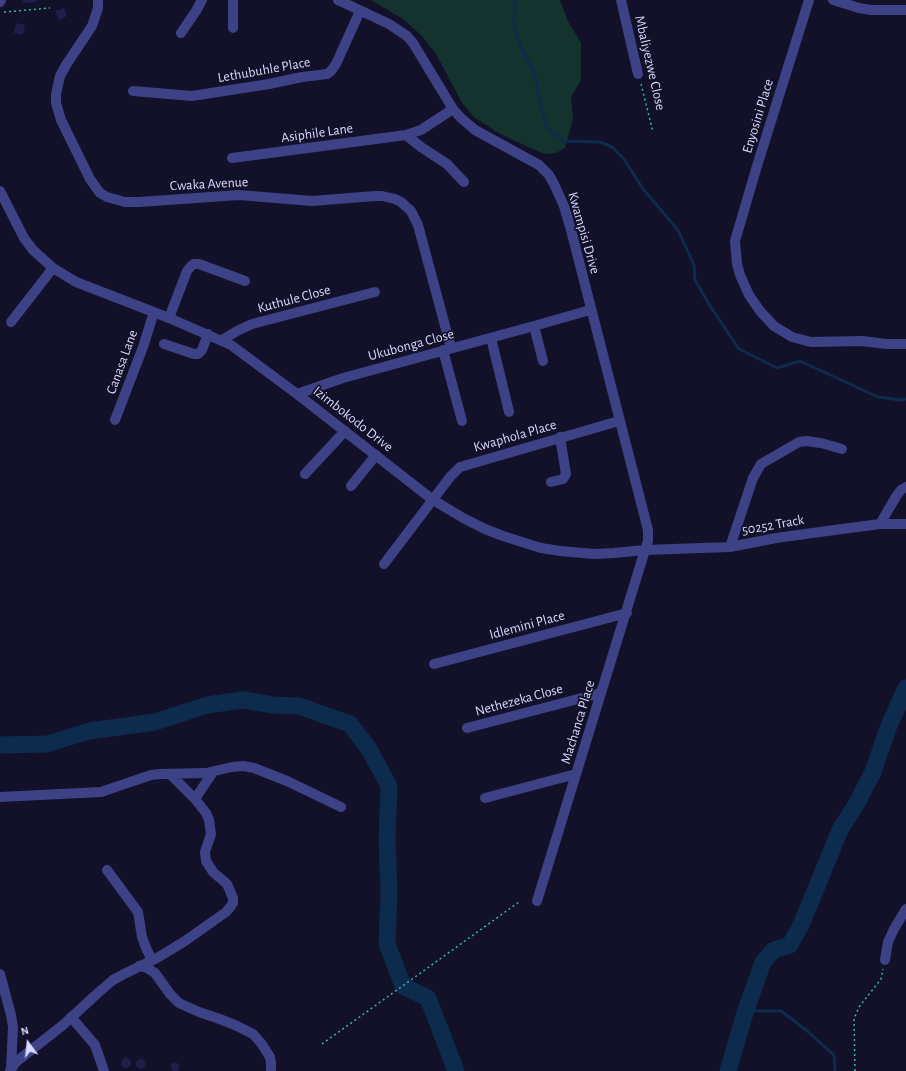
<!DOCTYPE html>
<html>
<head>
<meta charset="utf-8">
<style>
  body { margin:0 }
  #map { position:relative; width:906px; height:1071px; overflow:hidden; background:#121129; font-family:"Alegreya Sans",sans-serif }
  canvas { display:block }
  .north { position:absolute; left:8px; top:1023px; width:40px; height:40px; -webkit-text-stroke:3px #121129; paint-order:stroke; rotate:345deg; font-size:11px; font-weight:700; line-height:16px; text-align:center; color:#dadafe }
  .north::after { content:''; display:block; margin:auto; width:14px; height:18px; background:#dadafe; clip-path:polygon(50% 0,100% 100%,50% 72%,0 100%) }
</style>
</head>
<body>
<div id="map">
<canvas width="906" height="1071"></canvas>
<div class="north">N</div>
</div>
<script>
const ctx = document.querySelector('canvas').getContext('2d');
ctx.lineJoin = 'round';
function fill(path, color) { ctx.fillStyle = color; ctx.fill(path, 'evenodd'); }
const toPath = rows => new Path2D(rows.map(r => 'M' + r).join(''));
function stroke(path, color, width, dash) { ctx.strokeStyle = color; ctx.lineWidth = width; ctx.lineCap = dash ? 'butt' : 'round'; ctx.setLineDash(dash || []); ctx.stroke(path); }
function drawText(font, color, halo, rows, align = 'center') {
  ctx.font = font + ' "Alegreya Sans",sans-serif'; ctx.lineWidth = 3.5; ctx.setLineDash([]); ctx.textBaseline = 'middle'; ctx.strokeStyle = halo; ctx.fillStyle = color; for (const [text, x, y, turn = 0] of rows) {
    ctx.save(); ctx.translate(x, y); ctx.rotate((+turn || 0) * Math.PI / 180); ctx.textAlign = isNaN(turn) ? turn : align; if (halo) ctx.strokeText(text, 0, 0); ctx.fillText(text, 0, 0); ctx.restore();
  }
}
fill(toPath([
  [371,0,560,0,568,21,581,43,581,80,571,97,573,119,565,148,556,153,544,154,500,134,474,117,462,103,436,54,420,34,403,19]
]), '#14332e');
stroke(toPath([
  [515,0,514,26,522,50,535,74,542,111,547,127,564,141,600,142,612,147,624,159,643,189,678,230,694,265,695,280,712,309,739,349,777,368,800,361,878,397,901,400,906,399],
  [746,1011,781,1011,806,1030,834,1055,835,1071]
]), '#0d2b4c', 3);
stroke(toPath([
  [0,745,47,744,89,731,155,722,207,705,243,700,273,705,299,706,350,724,369,749,389,786,387,839,389,892,387,944,403,986,428,998,456,1071],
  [728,1071,745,1013,763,962,774,950,790,945,801,925,840,830,857,803,873,772,888,728,906,688]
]), '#0d2b4c', 17);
fill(toPath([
  [23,0,37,0,37,2,23,3],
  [64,8,67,16,59,20,55,11],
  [16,23,25,25,23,35,14,33],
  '121 1063a5 5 0 1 1 10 0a5 5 0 1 1-10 0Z',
  '136 1064a5 5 0 1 1 10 0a5 5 0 1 1-10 0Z',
  '170.5 1067a4.5 4.5 0 1 1 9 0a4.5 4.5 0 1 1-9 0Z'
]), '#211d4a');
stroke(toPath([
  [4,12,50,8],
  [641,84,653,132],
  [322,1044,519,902],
  [855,1071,854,1019,859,1007,881,979,883,969]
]), '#32baa2', 1.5, [2, 3]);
stroke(toPath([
  [98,0,98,8,92,26,66,65,60,76,56,94,56,103,61,120,90,179,100,193,107,197,125,202,139,202,239,195,312,201,375,196,382,196,395,199,401,202,411,211,418,225,451,348],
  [233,0,233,28],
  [338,0,389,24,407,36,413,43,453,109,461,118,475,130,539,165,549,175,554,184,564,206,571,230,648,530,648,541,645,550,537,901],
  [621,0,638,74],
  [809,0,757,166,735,241,737,264,740,275,749,295,760,311,774,326,792,337,811,342,862,341,886,344,906,344],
  [833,0,859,8,871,10,906,10],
  [0,2,1,0],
  [181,33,196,11,202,0],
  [133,91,192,96,269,84,302,77,327,74,331,71,336,64,360,11],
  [406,135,421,147,447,164,464,182],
  [232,158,406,135,421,130,453,109],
  [0,191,24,238,33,250,53,268,76,282,169,318,231,345,297,394,433,500,465,519,485,529,503,536,541,548,560,551,594,554,614,553,645,550,730,547,776,538,827,531,880,524,906,524],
  [169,318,187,271,191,266,194,264,199,264,245,281],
  [11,322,53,268],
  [534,326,543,361],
  [491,338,509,412],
  [222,340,237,331,252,324,375,292],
  [164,344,194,354,198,354,202,350,208,334],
  [443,350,462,421],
  [297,394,343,378,534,326,590,310],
  [115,420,143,347,154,312],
  [305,474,345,431],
  [551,482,563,479,566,474,560,437],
  [351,486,376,455],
  [880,524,897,495,901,490,906,487],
  [730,547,753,478,761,464,799,442,806,441,821,443,842,449],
  [384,564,450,477,460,467,619,421],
  [434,664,627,613],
  [467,728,601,693],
  [0,797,101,792,151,775,160,774,206,773,232,767,243,766,254,768,287,781,341,807],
  [485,798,576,774],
  [195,799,213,772],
  [107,870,138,912,142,937,146,948,152,960],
  [885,960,888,942,894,929,906,909],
  [139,966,147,968,155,973,170,994,179,1003,199,1012,217,1018,235,1025,253,1034,261,1043,270,1057,271,1063,271,1071],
  [0,974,11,1015,13,1027,11,1069],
  [71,1017,95,1045,104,1071],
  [10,1071,16,1062,63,1025,99,992,113,980,124,974,157,958,185,941,226,912,231,906,233,903,233,898,227,884,213,872,206,861,205,852,211,834,209,820,206,813,195,799,171,775]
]), '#3d4287', 10);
drawText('14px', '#dadafe', '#121129', [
  ["Mbaliyezwe Close",650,63,77],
  ["Lethubuhle Place",264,70,-10],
  ["Enyosini Place",758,116,-73],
  ["Asiphile Lane",317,133,-8],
  ["Cwaka Avenue",209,184,-3],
  ["Kwampisi Drive",584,233,74],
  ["Kuthule Close",294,299,-15],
  ["Ukubonga Close",411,345,-15],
  ["Canasa Lane",122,362,-70],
  ["Izimbokodo Drive",353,419,38],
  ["Kwaphola Place",515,436,-16],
  ["50252 Track",773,525,-10],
  ["Idlemini Place",527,625,-15],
  ["Nethezeka Close",519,700,-15],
  ["Machanca Place",578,722,-73]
]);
</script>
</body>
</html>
